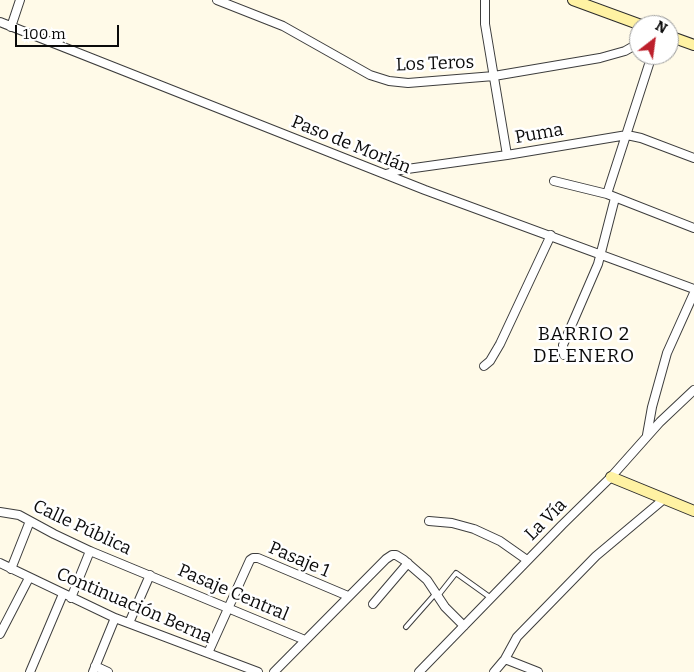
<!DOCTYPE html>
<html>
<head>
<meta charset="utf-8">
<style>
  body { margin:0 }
  #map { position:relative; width:694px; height:672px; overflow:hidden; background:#fffae8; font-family:Bitter,serif }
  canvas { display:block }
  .north { position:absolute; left:629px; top:15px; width:50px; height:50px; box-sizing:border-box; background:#fff; border:1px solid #9d9d9d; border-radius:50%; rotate:30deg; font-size:14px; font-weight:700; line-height:20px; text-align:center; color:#0a0a0a }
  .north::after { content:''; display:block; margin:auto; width:18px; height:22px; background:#bd202c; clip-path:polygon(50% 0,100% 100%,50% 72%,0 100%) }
  .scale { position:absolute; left:15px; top:25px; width:104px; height:22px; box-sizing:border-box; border:2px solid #0a0a0a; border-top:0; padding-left:6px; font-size:15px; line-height:18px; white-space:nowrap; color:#0a0a0a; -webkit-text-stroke:4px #fff; paint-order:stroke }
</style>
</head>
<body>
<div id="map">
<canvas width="694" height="672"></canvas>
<div class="north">N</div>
<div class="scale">100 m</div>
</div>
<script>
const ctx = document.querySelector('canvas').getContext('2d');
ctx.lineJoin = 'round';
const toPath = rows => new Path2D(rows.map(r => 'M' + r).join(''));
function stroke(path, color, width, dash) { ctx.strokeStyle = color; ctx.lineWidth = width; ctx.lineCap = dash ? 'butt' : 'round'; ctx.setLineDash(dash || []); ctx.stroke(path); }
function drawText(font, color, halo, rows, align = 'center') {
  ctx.font = font + ' Bitter,serif'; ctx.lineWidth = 5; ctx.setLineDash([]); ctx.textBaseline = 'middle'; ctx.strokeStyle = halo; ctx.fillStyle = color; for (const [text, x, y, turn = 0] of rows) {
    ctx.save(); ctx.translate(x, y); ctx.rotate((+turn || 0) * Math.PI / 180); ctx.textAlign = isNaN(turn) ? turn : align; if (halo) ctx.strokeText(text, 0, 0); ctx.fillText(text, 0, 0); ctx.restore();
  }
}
const lane = toPath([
  [437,597,456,573,491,598],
  [406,627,436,593]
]);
const street = toPath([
  [217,0,283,26,370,75,389,81,408,83,494,76,600,58,625,51,639,43],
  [485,0,485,24,507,155],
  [0,22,425,190,694,289],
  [11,27,20,0],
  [386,174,400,170,507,155,627,135,641,138,694,158],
  [554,181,607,194,694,228],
  [607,194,652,55],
  [564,355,563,345,598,264,615,198],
  [484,366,490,361,500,344,551,235],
  [647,435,652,407,667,353,694,293],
  [0,512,19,515,54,534,90,551,305,640],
  [429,521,452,523,474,529,500,541,527,560],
  [0,563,115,618,258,672],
  [11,569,30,521],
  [71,598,90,551],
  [373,604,408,563],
  [129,623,150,575],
  [0,634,29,578],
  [208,653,250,560,253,558,258,558,348,596],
  [505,659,538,672],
  [95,666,108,672],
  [30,672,63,594],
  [93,672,115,618],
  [274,672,386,559,392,555,396,555,404,560,427,580,445,607,464,626],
  [419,672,562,525,611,477,660,422,694,390],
  [494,672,505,659,517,637,596,556,664,499]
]);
const secondary = toPath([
  [573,0,641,25],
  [669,36,694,45],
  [611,477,694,511]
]);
stroke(lane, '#3d3d3d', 6);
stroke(street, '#3d3d3d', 10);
stroke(secondary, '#2c2c2c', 12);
stroke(lane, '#fff', 4);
stroke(street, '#fff', 8);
stroke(secondary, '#fff2a3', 10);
drawText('18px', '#0a0a0a', '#fff', [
  ["Los Teros",435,64,-2],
  ["Puma",539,134,-10],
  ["Paso de Morlán",351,145,22],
  ["La Vía",546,520,-45],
  ["Calle Pública",82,528,25],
  ["Pasaje 1",299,560,23],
  ["Pasaje Central",233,593,23],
  ["Continuación Berna",134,606,23]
]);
ctx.letterSpacing = '1px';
drawText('19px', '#0a0a0a', '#fff', [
  ["BARRIO 2",584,335],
  ["DE ENERO",584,357]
]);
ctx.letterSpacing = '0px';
</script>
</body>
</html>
